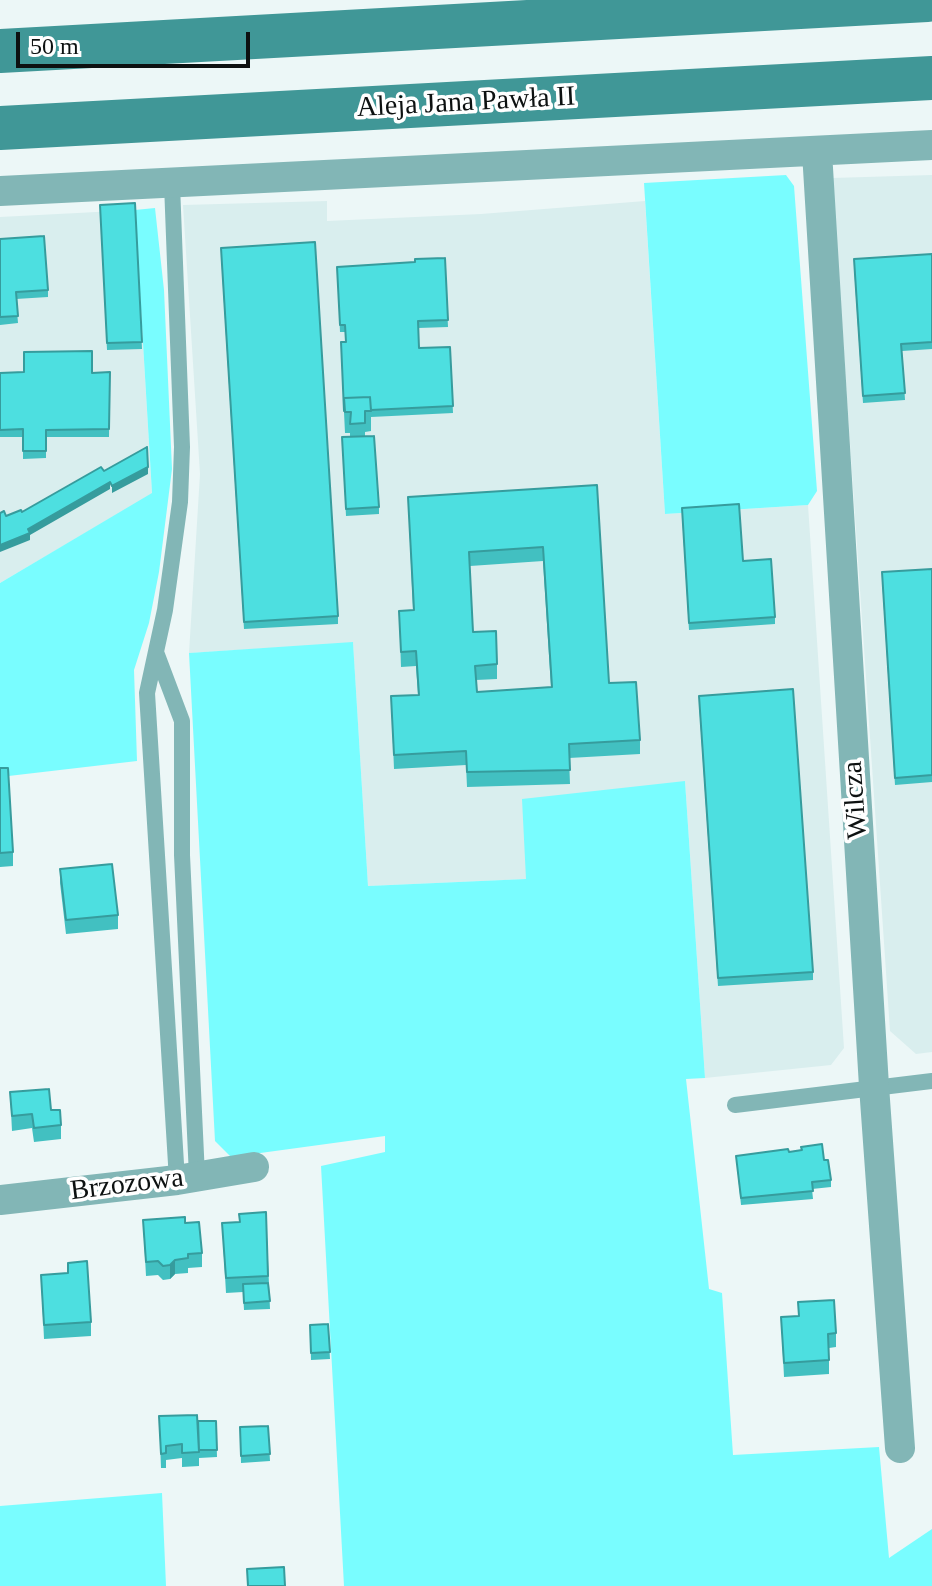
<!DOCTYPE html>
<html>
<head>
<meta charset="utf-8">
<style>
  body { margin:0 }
  #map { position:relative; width:932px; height:1586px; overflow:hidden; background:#ecf7f7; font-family:"Times New Roman",serif }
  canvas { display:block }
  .scale { position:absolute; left:16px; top:32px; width:234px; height:36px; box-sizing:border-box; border:4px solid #0d1111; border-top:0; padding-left:10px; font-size:24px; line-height:28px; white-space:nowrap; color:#0d1111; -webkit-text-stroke:6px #fff; paint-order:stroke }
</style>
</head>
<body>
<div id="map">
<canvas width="932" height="1586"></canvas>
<div class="scale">50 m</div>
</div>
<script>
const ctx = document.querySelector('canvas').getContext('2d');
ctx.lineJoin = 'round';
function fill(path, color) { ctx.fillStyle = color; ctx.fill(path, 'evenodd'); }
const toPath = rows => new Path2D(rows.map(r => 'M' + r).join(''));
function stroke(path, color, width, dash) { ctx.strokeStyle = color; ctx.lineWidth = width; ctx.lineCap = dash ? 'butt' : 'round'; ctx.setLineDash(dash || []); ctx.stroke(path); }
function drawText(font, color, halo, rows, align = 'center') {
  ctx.font = font + ' "Times New Roman",serif'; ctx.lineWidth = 7; ctx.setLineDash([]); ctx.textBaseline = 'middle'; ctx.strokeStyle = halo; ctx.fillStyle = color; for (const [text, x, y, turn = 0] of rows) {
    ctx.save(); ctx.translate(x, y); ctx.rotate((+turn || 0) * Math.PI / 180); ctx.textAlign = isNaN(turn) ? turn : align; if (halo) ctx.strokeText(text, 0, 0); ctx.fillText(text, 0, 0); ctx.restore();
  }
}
fill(toPath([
  [932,175,932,1052,916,1054,890,1031,832,178],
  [327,201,327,221,481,214,645,201,665,514,808,505,844,1048,831,1065,705,1078,685,781,527,879,368,886,353,643,189,653,200,474,183,205],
  [135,210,152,494,0,583,0,217]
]), '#d9eeee');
fill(toPath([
  [786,175,794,186,817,491,808,505,665,514,644,183],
  [155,208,164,290,172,469,159,572,149,623,134,670,137,761,0,777,0,583,152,493,135,210],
  [353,642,368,886,526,879,522,799,685,781,705,1078,686,1079,709,1289,722,1293,733,1455,879,1447,889,1558,932,1529,932,1586,344,1586,321,1166,385,1152,385,1136,231,1157,215,1141,189,653],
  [162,1493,166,1586,0,1586,0,1506]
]), '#79fdff');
stroke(toPath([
  [172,184,182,447,180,502,165,610,147,693,177,1180],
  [156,652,182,721,182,855,197,1176],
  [735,1105,932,1081]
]), '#82b6b6', 16);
stroke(toPath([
  [817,152,874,1086,900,1448],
  [0,191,932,145],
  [0,1200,177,1180,254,1167]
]), '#82b6b6', 30);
stroke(toPath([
  [0,51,927,0],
  [0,128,932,78]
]), '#409797', 44);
fill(toPath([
  [135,203,142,349,107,350,100,205],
  [0,239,48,290,48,297,16,299,18,323,0,325],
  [932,254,932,349,902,351,905,400,863,403,854,267],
  [221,255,338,616,338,624,244,629],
  [445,258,448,327,418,328,419,348,450,347,453,413,371,417,371,431,365,432,365,436,379,507,379,514,346,516,342,437,350,437,350,433,345,433,341,350,346,342,345,332,340,332,337,267,415,262],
  [110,372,109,437,46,437,46,458,23,459,23,437,0,437,0,373],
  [597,485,609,683,640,740,640,754,569,758,570,784,467,787,466,765,394,769,391,696,418,695,416,666,401,667,399,611,413,610,408,497],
  [543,561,551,687,477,692,476,680,497,679,497,664,473,632,470,566],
  [682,515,743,561,775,617,775,624,689,630],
  [932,569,932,782,895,785,882,579],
  [699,703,813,972,813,980,718,986],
  [0,768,13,852,13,866,0,867],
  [60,869,118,915,118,929,66,934,60,883],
  [10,1092,51,1110,61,1125,61,1139,34,1142,32,1128,12,1131],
  [789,1152,824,1160,831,1180,831,1187,812,1189,813,1199,741,1205,736,1156],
  [266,1212,270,1309,244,1310,243,1292,226,1293,222,1223,239,1222,239,1214],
  [143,1220,185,1223,202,1253,202,1267,188,1268,188,1273,175,1274,170,1279,163,1280,158,1275,146,1276],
  [68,1263,91,1322,91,1336,44,1339,41,1275,68,1273],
  [781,1317,836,1333,836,1347,829,1348,829,1374,784,1377],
  [328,1324,330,1359,311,1360,310,1325],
  [159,1416,198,1421,216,1421,217,1457,199,1458,199,1466,182,1467,182,1458,166,1460,166,1468,161,1468],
  [268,1426,270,1461,241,1463,240,1427]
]), '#42c0c1');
fill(toPath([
  [148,467,148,474,112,493,112,486],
  [110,482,110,489,30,535,30,540,0,552,0,545],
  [175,1260,175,1274,170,1279,170,1265]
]), '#369c9d');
const building = toPath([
  [135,203,142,342,107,343,100,205,135,203],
  [44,236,48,290,16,292,18,316,0,317,0,239,44,236],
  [315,242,338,616,244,622,221,248,315,242],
  [932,254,932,342,901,344,905,393,863,396,854,259,932,254],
  [445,258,448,320,418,321,419,348,450,347,453,406,371,410,370,397,344,398,344,411,341,342,346,342,345,325,340,325,337,267,415,262,415,259,445,258],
  [92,351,92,373,110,372,109,429,46,430,46,451,23,451,23,429,0,430,0,373,24,372,24,352,92,351],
  [370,397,371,411,365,411,365,423,350,424,351,412,345,412,344,398,370,397],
  [374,436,379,507,346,509,342,437,374,436],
  [147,447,148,467,112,486,110,482,28,529,30,533,0,545,0,513,4,511,6,516,21,510,22,512,101,467,104,471,147,447],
  [597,485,609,683,636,682,640,740,569,744,570,770,467,772,466,751,394,755,391,696,419,695,416,651,401,652,399,611,414,610,408,497,597,485],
  [543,547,552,687,477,692,475,666,497,664,496,631,473,632,469,552,543,547],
  [739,504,743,561,771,559,775,617,689,623,682,508,739,504],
  [932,569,932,775,895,778,882,572,932,569],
  [793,689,813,972,718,978,699,696,793,689],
  [0,768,8,768,13,852,0,853,0,768],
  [112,864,118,915,66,920,60,869,112,864],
  [49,1089,51,1110,60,1110,61,1125,34,1128,32,1114,12,1116,10,1092,49,1089],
  [822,1144,824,1160,828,1160,831,1180,812,1182,813,1191,741,1198,736,1156,788,1149,789,1152,802,1150,801,1147,822,1144],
  [266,1212,268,1276,226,1278,222,1223,240,1222,239,1214,266,1212],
  [185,1217,185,1223,199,1222,202,1253,188,1254,188,1258,175,1260,170,1265,163,1266,158,1261,146,1262,143,1220,185,1217],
  [87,1261,91,1322,44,1325,41,1275,68,1273,68,1263,87,1261],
  [268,1283,270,1301,244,1303,243,1284,268,1283],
  [834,1300,836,1333,828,1334,829,1360,784,1363,781,1317,799,1316,798,1302,834,1300],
  [328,1324,330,1352,311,1353,310,1325,328,1324],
  [197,1415,199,1452,182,1453,182,1444,166,1446,166,1453,161,1454,159,1416,197,1415],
  [198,1421,216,1421,217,1450,199,1450,198,1421],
  [268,1426,270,1454,241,1456,240,1427,268,1426],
  [284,1567,285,1586,248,1586,247,1569,284,1567]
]);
fill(building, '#4ddfe0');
stroke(building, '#369c9d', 2);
drawText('28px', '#0d1111', '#fff', [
  ["Aleja Jana Pawła II",466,103,-3],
  ["Wilcza",856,800,-94],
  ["Brzozowa",127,1185,-7]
]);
</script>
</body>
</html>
